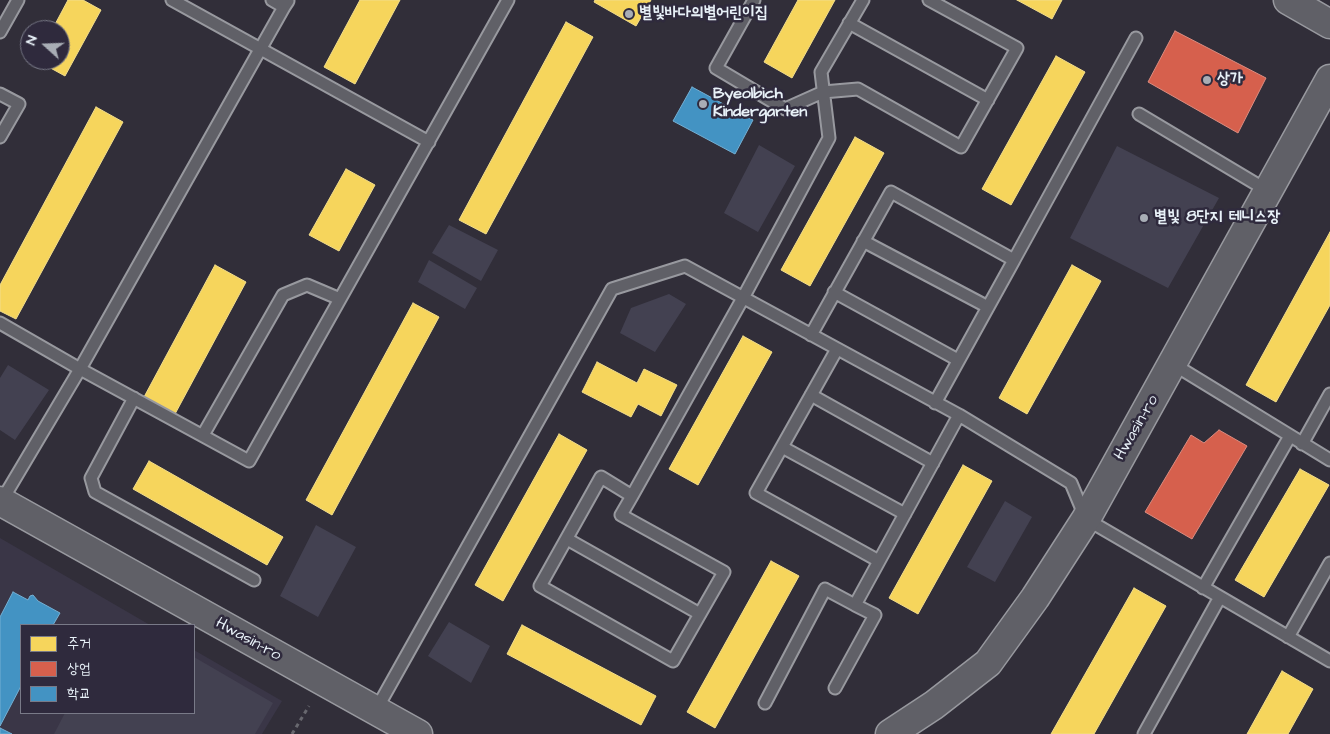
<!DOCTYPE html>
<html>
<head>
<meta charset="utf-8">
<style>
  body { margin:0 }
  #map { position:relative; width:1330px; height:734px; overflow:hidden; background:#312e39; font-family:"Architects Daughter","Poor Story",sans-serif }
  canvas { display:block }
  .legend { position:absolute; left:20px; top:624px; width:175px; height:90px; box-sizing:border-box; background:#2f2a3d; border:1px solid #797a88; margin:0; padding:6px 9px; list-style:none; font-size:15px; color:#e8f1f8 }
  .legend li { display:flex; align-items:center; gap:10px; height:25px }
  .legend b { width:25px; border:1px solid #797a88 }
  .north { position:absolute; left:20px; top:20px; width:50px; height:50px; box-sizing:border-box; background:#2f2a3d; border:1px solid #797a88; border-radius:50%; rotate:290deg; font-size:14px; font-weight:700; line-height:20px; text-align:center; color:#e8f1f8 }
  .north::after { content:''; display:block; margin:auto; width:18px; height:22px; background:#a8adb5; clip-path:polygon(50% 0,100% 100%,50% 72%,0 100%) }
</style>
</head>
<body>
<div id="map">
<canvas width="1330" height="734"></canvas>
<ul class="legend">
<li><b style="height:14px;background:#f6d55c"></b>주거</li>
<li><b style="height:14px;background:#d6604d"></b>상업</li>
<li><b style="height:14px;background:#4393c3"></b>학교</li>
</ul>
<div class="north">N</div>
</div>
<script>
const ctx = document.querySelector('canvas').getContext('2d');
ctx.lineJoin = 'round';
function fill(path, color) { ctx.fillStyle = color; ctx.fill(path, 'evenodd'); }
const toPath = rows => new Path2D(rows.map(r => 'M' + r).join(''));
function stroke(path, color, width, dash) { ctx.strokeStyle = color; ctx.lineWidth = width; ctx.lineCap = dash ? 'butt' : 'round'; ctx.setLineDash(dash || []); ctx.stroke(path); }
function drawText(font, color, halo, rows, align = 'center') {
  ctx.font = font + ' "Architects Daughter","Poor Story",sans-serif'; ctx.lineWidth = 5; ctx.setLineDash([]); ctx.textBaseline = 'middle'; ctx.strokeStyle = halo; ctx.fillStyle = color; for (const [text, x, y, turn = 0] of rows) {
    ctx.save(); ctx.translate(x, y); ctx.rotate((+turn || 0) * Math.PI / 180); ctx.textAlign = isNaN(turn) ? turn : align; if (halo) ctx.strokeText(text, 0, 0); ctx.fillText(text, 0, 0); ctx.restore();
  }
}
fill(toPath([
  [0,538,150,625,21,625,21,713,194,713,194,650,282,701,262,734,0,734]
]), '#3a3647');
fill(toPath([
  [759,145,795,166,758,232,724,213],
  [1117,146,1219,198,1168,288,1070,238],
  [449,225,498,250,481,281,432,253],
  [429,260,477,288,465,309,418,282],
  [669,294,686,304,655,352,620,333,631,308],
  [8,365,49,390,15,440,0,430,0,378],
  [1005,501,1032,517,995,582,967,567],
  [316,525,356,547,318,617,280,596],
  [449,622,490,646,471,683,428,656],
  [194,657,273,703,255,734,54,734,65,713,194,713]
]), '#434151');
const homes = toPath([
  [68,0,83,0,101,10,65,76,36,60,60,60,60,30,52,30,68,0],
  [360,0,400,0,355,84,324,67,360,0],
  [595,0,651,0,636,26,594,2,595,0],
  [798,0,835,0,792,78,764,62,798,0],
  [1017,0,1062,0,1052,19,1017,0],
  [566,22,593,37,486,234,459,220,566,22],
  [1056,56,1085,72,1011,205,982,189,1056,56],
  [96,107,123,122,16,319,0,311,0,285,96,107],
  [855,137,884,153,810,286,781,270,855,137],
  [346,169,375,185,339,251,309,235,346,169],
  [1330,232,1330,305,1276,402,1246,385,1330,232],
  [215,265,246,282,175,414,144,397,215,265],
  [1072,265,1101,281,1027,414,999,398,1072,265],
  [413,303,439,317,332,515,306,500,413,303],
  [743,336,772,352,698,485,669,469,743,336],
  [597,362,637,383,644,369,677,385,661,416,638,404,631,417,582,392,597,362],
  [559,434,587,450,503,601,475,585,559,434],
  [149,461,283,537,267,565,133,489,149,461],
  [963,465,992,481,918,614,889,598,963,465],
  [1300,469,1329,485,1264,597,1235,580,1300,469],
  [771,561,799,576,715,728,687,712,771,561],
  [1134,588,1166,606,1094,734,1051,734,1134,588],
  [522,625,656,696,641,725,507,654,522,625],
  [1282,671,1313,689,1288,734,1247,734,1282,671]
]);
fill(homes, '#f6d55c');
stroke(homes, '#f2dd8b', 1);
const shops = toPath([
  [1175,31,1266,78,1238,133,1148,82,1175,31],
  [1219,430,1247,446,1192,539,1145,512,1191,435,1204,443,1219,430]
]);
fill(shops, '#d6604d');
stroke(shops, '#db8c80', 1);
const schools = toPath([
  [692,87,753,120,735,154,673,121,692,87],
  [13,592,28,600,30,596,33,595,38,601,60,613,53,625,21,625,21,686,0,726,0,617,13,592],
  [0,728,12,734,0,734,0,728]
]);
fill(schools, '#4393c3');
stroke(schools, '#74afd3', 1);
const service = toPath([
  [172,0,429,142],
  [272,0,284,7,288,1],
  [754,0,716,68,785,109,823,92,858,89,961,147,1017,48,929,0],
  [849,23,988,100],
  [0,32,18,0],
  [0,94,19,104,0,137],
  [1139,114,1268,191],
  [863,241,988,307],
  [834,292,958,360],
  [0,323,80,369,249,461,508,0],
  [811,335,891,192,1014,260,1136,38],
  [837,349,756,493,879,561],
  [1173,364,1330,460],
  [811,395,933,463],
  [134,398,91,478,95,492,254,580],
  [935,403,1014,260],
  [203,435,283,295,307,285,340,299],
  [1302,444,1330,394],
  [782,447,905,514],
  [632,496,601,477,540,586,673,661,724,572,621,515,632,496,743,298,829,138,821,72,863,0],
  [1,502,80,369,284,7],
  [567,539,700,614],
  [1203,588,1290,436],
  [1288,637,1330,563],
  [835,688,875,615,855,605],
  [765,703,825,589,855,605,959,415],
  [376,710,612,289,685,266,959,415,1071,483,1086,519,1330,661],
  [1144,734,1220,597]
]);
const secondary = toPath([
  [1288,0,1330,24],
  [0,501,418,734],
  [890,734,934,705,988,663,1035,598,1086,519,1330,79]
]);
stroke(service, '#98999f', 15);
stroke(secondary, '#98999f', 31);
stroke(toPath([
  [292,734,309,706]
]), '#68686f', 3, [4, 4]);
stroke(service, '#606067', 11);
stroke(secondary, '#606067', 28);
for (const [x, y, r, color] of [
  [629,14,5,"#a8adb5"],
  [1207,80,5,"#a8adb5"],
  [703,104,5,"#a8adb5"],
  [1144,218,5,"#a8adb5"]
]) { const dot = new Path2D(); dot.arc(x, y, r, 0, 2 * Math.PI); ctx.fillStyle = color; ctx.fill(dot); stroke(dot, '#2f2a3d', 2); }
drawText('bold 16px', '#e8f1f8', '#2f2a3d', [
  ["별빛바다의별어린이집",639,14],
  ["상가",1217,80],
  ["Byeolbich",713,95],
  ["Kindergarten",713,113],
  ["별빛 8단지 테니스장",1154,218]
], 'left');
drawText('16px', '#e8f1f8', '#2f2a3d', [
  ["Hwasin-ro",1137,428,-60],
  ["Hwasin-ro",248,640,29]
]);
</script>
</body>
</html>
